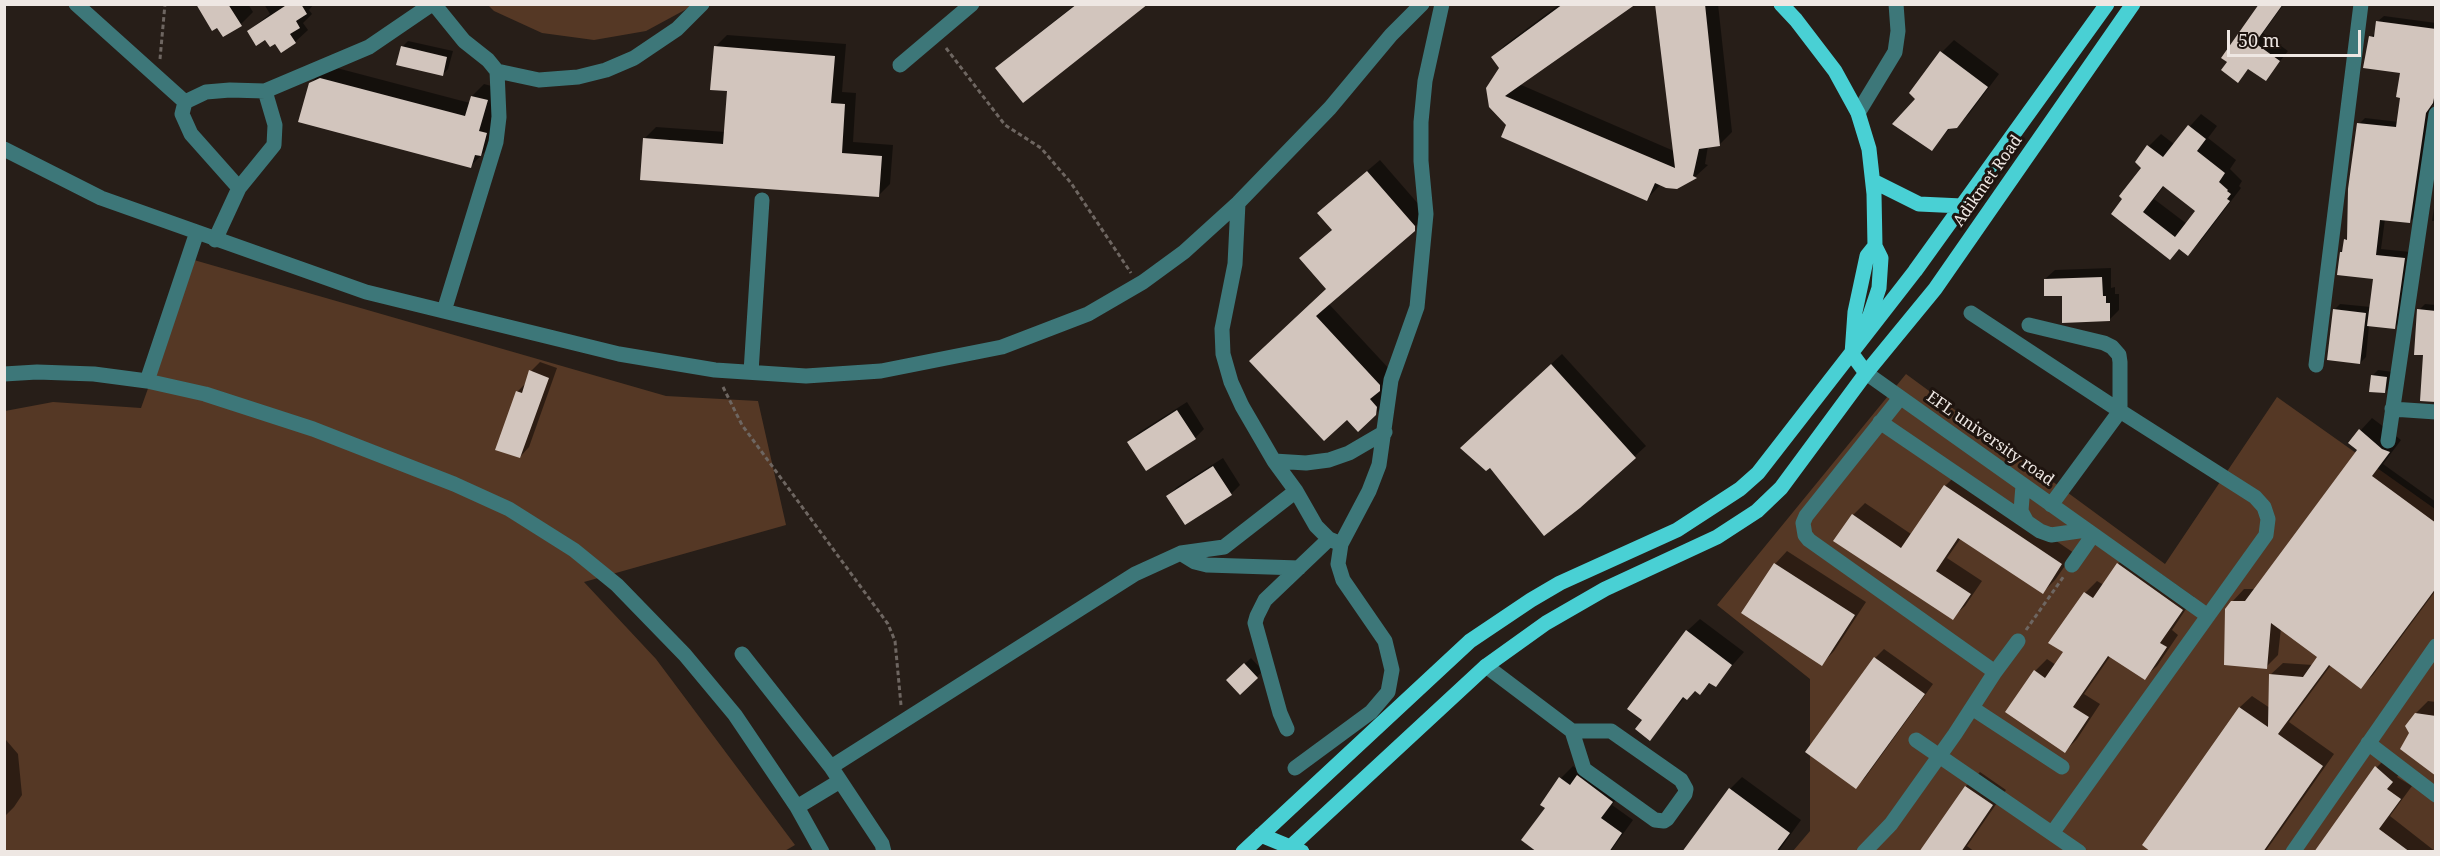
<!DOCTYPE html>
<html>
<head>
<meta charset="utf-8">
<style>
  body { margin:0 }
  #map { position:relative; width:2440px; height:856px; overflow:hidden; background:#271e18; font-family:"Noto Serif",serif }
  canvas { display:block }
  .frame { position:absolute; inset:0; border:6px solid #eee7e3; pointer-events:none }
  .scale { position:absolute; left:2227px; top:30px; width:134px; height:27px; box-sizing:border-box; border:3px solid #eee7e3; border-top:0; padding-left:8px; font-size:18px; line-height:21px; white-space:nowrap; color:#eee7e3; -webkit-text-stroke:4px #1e140f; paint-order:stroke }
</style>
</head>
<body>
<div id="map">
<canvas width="2440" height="856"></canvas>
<div class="frame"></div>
<div class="scale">50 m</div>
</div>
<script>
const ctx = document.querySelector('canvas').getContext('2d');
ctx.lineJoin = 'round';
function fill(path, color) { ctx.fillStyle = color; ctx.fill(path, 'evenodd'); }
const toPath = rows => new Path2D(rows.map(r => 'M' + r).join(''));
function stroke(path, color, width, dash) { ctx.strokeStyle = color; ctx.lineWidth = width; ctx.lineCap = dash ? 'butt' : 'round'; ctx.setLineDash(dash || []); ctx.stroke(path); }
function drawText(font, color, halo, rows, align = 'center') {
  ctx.font = font + ' "Noto Serif",serif'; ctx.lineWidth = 6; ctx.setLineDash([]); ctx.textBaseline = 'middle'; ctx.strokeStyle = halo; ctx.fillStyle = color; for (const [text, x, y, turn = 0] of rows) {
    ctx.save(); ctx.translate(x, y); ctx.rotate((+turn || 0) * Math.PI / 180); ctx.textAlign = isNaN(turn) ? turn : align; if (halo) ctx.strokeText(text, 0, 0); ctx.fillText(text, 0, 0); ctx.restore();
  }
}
fill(toPath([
  [488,5,694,5,646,31,594,40,542,33,494,11],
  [194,260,666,396,758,401,786,525,584,582,656,659,795,845,783,852,5,852,5,411,53,402,141,408],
  [1906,374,2165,564,2277,397,2435,509,2435,851,1793,851,1810,831,1810,679,1717,605]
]), '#553825');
fill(toPath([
  [197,4,248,4,253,12,241,24],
  [264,4,314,4,309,10,312,14,303,23,308,30,295,42,281,51,276,42,248,31,270,14],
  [1076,4,1146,4,997,68,1010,56],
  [1560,4,1633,4,1519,84,1674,151,1657,4,1718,4,1732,132,1719,145,1708,146,1705,164,1708,165,1696,176,1677,187,1661,184,1647,199,1508,125,1501,68,1493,57,1505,45],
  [2261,4,2284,4,2263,33,2288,51,2266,79,2249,68,2238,81],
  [2384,16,2436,23,2436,104,2432,105,2415,216,2410,222,2385,219,2381,249,2410,252,2400,322,2394,328,2369,325,2366,357,2360,363,2334,310,2340,304,2371,307,2374,278,2341,252,2348,237,2359,124,2365,118,2399,122,2402,72,2371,37,2377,31,2378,21],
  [727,35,846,44,842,92,856,93,853,142,893,145,890,184,878,196,644,139,656,127,726,132,729,90,715,47],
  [1954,40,1999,74,1969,114,1956,127,1951,127,1932,149,1917,99,1942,52],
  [408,41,453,51,448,69,442,75,402,47],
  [333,67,470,103,472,96,484,84,499,88,491,119,498,121,493,143,471,166,310,84,322,71],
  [2201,114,2217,126,2208,138,2236,160,2230,169,2242,181,2239,186,2241,188,2200,242,2187,254,2180,248,2170,258,2113,214,2144,167,2149,146,2161,134,2174,144],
  [2164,186,2197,211,2187,224,2154,199],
  [1380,160,1427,214,1426,217,1328,303,1392,372,1391,377,1382,386,1389,394,1388,401,1375,414,1347,418,1251,361,1328,289,1313,246,1333,229,1332,201],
  [2436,195,2436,221,2432,221],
  [2111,268,2111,288,2115,287,2115,294,2119,294,2119,310,2109,320,2063,294,2045,279,2055,270],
  [2425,304,2436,305,2436,401,2425,354,2419,310],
  [1562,354,1646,446,1579,507,1525,388],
  [540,362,557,368,529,447,520,457,517,392,527,382,531,371],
  [2378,370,2393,372,2391,386,2385,392,2372,376],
  [1187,402,1204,429,1195,438,1129,442,1138,433],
  [2372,418,2401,440,2383,464,2436,502,2436,590,2373,675,2361,687,2331,665,2289,722,2334,754,2265,852,2154,852,2144,845,2240,707,2252,696,2270,708,2270,675,2283,663,2313,665,2319,657,2281,628,2278,655,2266,667,2232,602,2244,589,2255,589,2359,449,2350,442],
  [1223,458,1240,485,1231,494,1168,496,1177,487],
  [1957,474,2074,553,2055,580,2043,592,1961,538,1947,558,1982,581,1965,606,1952,618,1853,515,1865,503,1911,534,1945,486],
  [1787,551,1866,602,1834,651,1822,664,1775,564],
  [2130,552,2194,597,2172,630,2178,635,2157,666,2144,678,2111,655,2084,694,2100,704,2077,739,2065,751,2035,671,2047,659,2056,665,2065,652,2085,593,2097,581,2104,585,2118,564],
  [1700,619,1744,652,1715,685,1711,682,1700,693,1696,690,1685,697,1650,739,1644,719,1687,631],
  [1884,649,1933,684,1865,778,1856,787,1875,658],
  [1251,658,1263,671,1240,693,1228,680],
  [2428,701,2436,702,2436,774,2411,733,2416,713],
  [6,740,18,754,22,795,14,807,4,817],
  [2388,756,2404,769,2397,777,2412,786,2390,816,2436,852,2316,852,2377,767],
  [1590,764,1624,789,1612,805,1633,820,1610,852,1540,852,1547,808,1561,778,1573,766,1582,773],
  [1980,772,2006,790,1967,846,1975,852,1921,852,1966,786],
  [1742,777,1801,820,1778,852,1684,852,1730,789]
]), '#0007');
fill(toPath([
  [196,4,228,4,242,26,223,37,217,28,212,31],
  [288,4,301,4,307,14,296,21,300,28,290,34,296,43,281,53,275,44,270,47,265,40,256,46,247,31],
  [1077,4,1148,4,1023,103,995,68],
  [1563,4,1636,4,1505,96,1675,168,1655,4,1705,4,1720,146,1699,149,1693,176,1697,178,1677,189,1666,188,1655,183,1647,201,1501,137,1506,125,1489,107,1486,88,1499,68,1491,57],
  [2259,4,2283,4,2255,43,2280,61,2266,81,2248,69,2238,83,2221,70,2227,62,2221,58],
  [2376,21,2436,29,2436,88,2433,103,2426,113,2410,223,2380,220,2376,255,2405,258,2395,329,2367,326,2373,279,2337,275,2340,252,2342,252,2344,239,2347,240,2348,189,2357,123,2396,127,2400,98,2396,97,2400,73,2363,68,2369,36,2374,37],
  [401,46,447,57,443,76,396,65],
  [714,46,835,56,831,103,845,104,842,153,882,156,879,197,640,180,643,138,723,144,727,91,710,90],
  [1940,51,1988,87,1957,128,1948,129,1932,151,1892,124,1915,99,1909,93],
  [320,78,465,116,471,96,488,100,479,131,487,133,481,156,475,155,471,168,298,122,309,83],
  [2188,125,2206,139,2197,151,2225,173,2219,182,2228,190,2227,191,2231,194,2227,199,2230,201,2188,256,2179,249,2170,260,2111,214,2122,199,2119,196,2141,168,2135,162,2147,145,2163,157],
  [2163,186,2195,211,2175,237,2143,212],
  [1367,171,1415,226,1415,231,1316,316,1380,385,1380,391,1370,399,1377,407,1376,415,1358,432,1347,420,1324,441,1249,361,1326,289,1299,258,1332,230,1317,213],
  [2102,277,2103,296,2106,296,2106,303,2110,303,2110,321,2062,323,2062,296,2044,296,2044,279],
  [2333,309,2366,313,2360,364,2327,360],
  [2417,309,2436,311,2436,402,2420,401,2423,355,2414,355],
  [1551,364,1636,458,1580,508,1544,536,1490,468,1486,471,1460,448],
  [529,370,549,378,520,458,495,450,516,391,522,393],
  [2371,375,2387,377,2385,393,2369,392],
  [1177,410,1196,439,1146,471,1127,442],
  [2359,429,2382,449,2390,452,2372,476,2436,523,2436,588,2361,689,2329,665,2278,734,2323,766,2263,852,2151,852,2142,845,2239,707,2268,727,2269,674,2303,677,2317,657,2271,623,2267,669,2224,665,2225,609,2231,601,2245,601,2357,450,2348,443],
  [1213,466,1232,495,1185,525,1166,496],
  [1944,485,2062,564,2043,594,1958,538,1936,571,1971,594,1953,620,1833,541,1852,514,1901,548],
  [1774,563,1855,615,1822,666,1741,613],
  [2117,563,2183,610,2160,643,2167,647,2145,680,2108,656,2073,707,2089,717,2065,753,2005,712,2034,670,2045,678,2063,652,2048,643,2084,592,2093,598],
  [1686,630,1732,665,1716,687,1709,683,1700,695,1695,691,1687,700,1683,697,1650,741,1635,729,1642,720,1627,709],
  [1874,657,1925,694,1856,789,1805,752],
  [1244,663,1258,678,1240,695,1226,680],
  [2415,713,2436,716,2436,776,2400,749,2409,733,2405,726],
  [2375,766,2393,782,2387,789,2401,799,2379,829,2410,852,2314,852],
  [1577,775,1613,802,1601,818,1622,833,1609,852,1537,852,1521,840,1545,808,1540,805,1559,777,1570,785],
  [1965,786,1993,805,1961,852,1919,852],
  [1729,788,1790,833,1776,852,1682,852]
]), '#d2c5bd');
stroke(toPath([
  [946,48,1005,125,1041,148,1071,183,1131,273],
  [160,59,165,4],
  [723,387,742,425,888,624,895,641,901,705],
  [2026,630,2064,576]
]), '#6e6661', 3, [4.5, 3]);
stroke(toPath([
  [76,4,185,102],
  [434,4,464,41,488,60,497,71,499,117,496,142,444,311],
  [900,65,972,4],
  [497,71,539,80,578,77,606,70,634,58,677,29,702,4],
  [1858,113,1895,52,1898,31,1896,4],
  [4,149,101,198,366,292,619,354,715,370,806,376,881,371,1002,347,1088,314,1143,282,1184,252,1238,203,1330,108,1391,35,1422,4],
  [239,188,191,134,182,114,185,102,206,92,230,90,265,91,369,47,432,4],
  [1238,203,1235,264,1222,329,1223,354,1231,382,1242,406,1274,461,1296,491,1316,526,1329,539,1341,544],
  [215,240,239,188,274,145,275,125,265,91],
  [1971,313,2120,411,2255,497,2264,507,2268,519,2266,535,2053,832],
  [2029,325,2104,343,2112,347,2119,355,2120,362,2120,411,2051,505],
  [2316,365,2361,4],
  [751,372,762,200],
  [1866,373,2208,616],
  [4,374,37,372,94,374,147,381,205,394,313,429,454,484,509,509,574,550,617,585,685,655,735,715,797,807,822,852],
  [147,381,197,232],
  [2392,409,2436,412],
  [1880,422,2040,531,2051,535,2086,530],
  [2388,441,2436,114],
  [1274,461,1306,463,1329,460,1349,453,1385,432],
  [2023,485,2021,511,2027,522],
  [1182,554,1195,562,1207,565,1299,568],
  [2072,565,2093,535],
  [742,654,831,767],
  [1486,666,1572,731,1584,769,1655,820,1664,821,1667,819,1685,794,1686,789,1681,780,1611,731,1572,731],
  [1995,672,2018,641],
  [1972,708,2062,767],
  [1287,729,1280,713,1255,623,1257,616,1265,600,1329,539],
  [1916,740,2079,852],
  [2368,743,2436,795],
  [1295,768,1371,712,1388,692,1392,670,1385,641,1343,580,1338,564,1341,544,1369,491,1379,465,1391,380,1417,307,1426,214,1421,161,1421,122,1425,81,1442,4],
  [797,807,840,781],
  [884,852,882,844,831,767,1135,574,1181,553,1224,547,1296,491],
  [1864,852,1891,824,1955,734,1995,672,1809,540,1805,535,1803,523,1806,516,1900,398],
  [2293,852,2436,646]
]), '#3d7779', 15);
stroke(toPath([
  [1781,4,1796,20,1835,71,1858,113,1869,149,1874,194,1875,246,1881,258,1879,288,1866,327],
  [1873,181,1919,204,1962,206],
  [1866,373,1852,354,1855,312,1867,256,1875,246],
  [1261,835,1302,852],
  [1243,852,1470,641,1531,600,1560,583,1677,530,1740,489,1758,473,1915,271,2107,4],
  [1285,852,1486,666,1546,623,1605,589,1717,537,1757,511,1781,488,1866,373,1935,289,2133,4]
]), '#49d0d4', 15);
drawText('16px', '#eee7e3', '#1e140f', [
  ["Adikmet Road",1988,181,-55],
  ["EFL university road",1990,439,35]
]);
</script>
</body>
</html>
